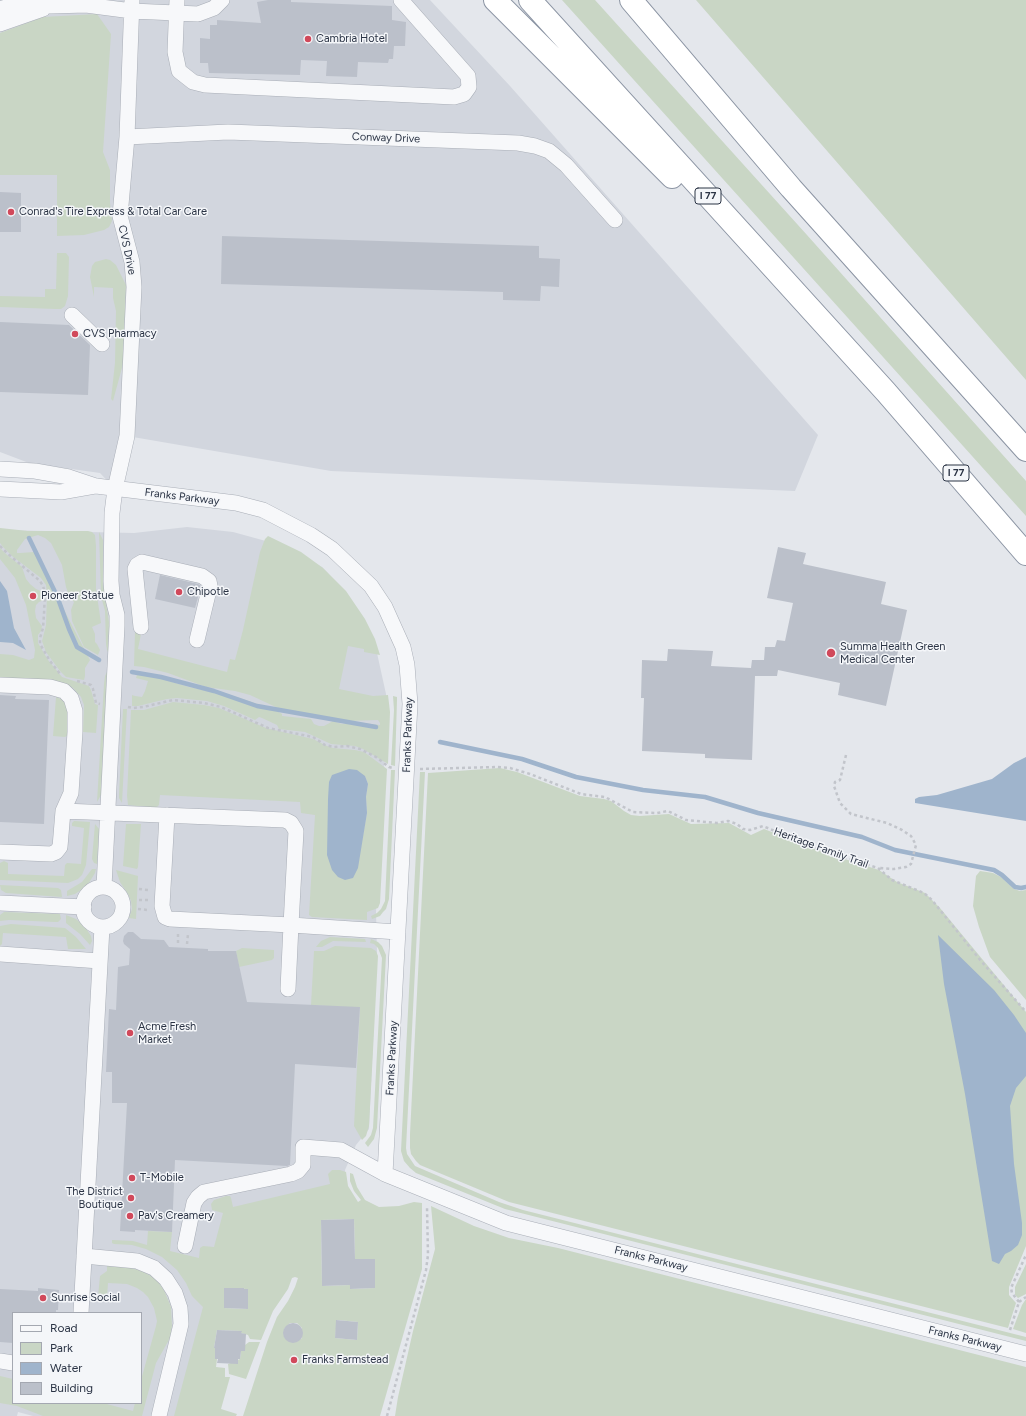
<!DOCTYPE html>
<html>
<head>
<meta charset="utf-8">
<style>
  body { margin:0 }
  #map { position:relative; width:1026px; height:1416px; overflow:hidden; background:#e4e7ec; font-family:Figtree,sans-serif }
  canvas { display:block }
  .legend { position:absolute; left:12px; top:1312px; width:130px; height:92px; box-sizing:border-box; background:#f4f6f9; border:1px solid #a4a8b1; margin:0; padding:5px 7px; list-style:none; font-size:12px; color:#2b3445 }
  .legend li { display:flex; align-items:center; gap:8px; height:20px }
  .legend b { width:20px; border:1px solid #a4a8b1 }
</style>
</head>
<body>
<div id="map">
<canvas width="1026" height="1416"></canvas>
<ul class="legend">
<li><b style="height:5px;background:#f7f8fa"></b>Road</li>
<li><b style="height:11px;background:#c9d6c5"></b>Park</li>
<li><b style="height:11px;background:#9fb4cc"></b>Water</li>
<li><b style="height:11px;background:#bbc0ca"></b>Building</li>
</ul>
</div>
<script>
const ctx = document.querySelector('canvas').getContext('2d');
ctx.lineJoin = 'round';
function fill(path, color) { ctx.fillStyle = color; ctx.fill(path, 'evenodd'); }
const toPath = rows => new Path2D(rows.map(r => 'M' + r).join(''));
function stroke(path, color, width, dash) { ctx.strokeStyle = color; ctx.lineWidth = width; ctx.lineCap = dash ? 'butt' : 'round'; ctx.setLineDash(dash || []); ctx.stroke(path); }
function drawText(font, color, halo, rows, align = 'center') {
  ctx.font = font + ' Figtree,sans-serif'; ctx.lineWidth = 3; ctx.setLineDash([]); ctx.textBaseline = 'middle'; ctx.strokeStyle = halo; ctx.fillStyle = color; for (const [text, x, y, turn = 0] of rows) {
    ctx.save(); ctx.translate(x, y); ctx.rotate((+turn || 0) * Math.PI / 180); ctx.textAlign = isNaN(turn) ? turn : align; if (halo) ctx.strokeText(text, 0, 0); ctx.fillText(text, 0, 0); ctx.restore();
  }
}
fill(toPath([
  [0,0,430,0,510,86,818,435,795,491,331,471,127,436,115,489,100,473,29,463,0,452],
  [187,527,233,532,284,546,322,567,327,572,359,613,375,644,386,694,386,734,376,912,377,952,369,1129,356,1145,345,1170,346,1190,228,1217,179,1416,33,1416,18,1412,17,1416,0,1416,0,530,134,533],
  [13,1313,141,1313,141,1403,13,1403]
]), '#d2d6de');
fill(toPath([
  [562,0,595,0,807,235,1026,481,1026,516],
  [696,0,1026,0,1026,380],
  [97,14,111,34,103,152,110,170,110,203,112,221,109,227,104,230,84,235,57,236,57,175,0,175,0,33,43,17],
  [57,253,66,253,69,257,68,296,65,306,61,309,56,309,0,307,0,296,45,297,45,289,56,289],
  [106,259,110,260,116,265,126,285,123,364,113,401,111,399,115,363,116,311,113,298,113,288,94,287,94,297,90,277,92,266,95,262],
  [0,528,28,531,88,531,92,532,95,535,96,546,96,589,101,623,92,627,95,634,95,642,97,644,100,650,98,655,84,647,72,621,71,610,74,602,70,598,66,587,62,565,51,543,45,538,38,535,25,539,17,550,17,553,20,553,34,552,90,660,85,668,85,676,84,680,66,677,60,671,46,652,42,641,46,625,47,593,46,585,41,578,12,556,4,548,0,543],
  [99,532,103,540,103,583,109,622,108,652,107,650,106,644,105,611,101,596],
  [268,536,301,552,323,568,346,591,365,619,375,639,380,655,364,652,364,649,348,646,339,689,373,696,388,695,390,712,388,764,363,749,355,746,331,744,305,732,279,729,277,725,262,718,259,717,255,720,224,706,207,701,177,698,167,699,138,706,132,706,132,695,135,696,142,697,145,691,148,681,136,678,137,675,141,675,159,678,189,687,240,698,275,710,282,714,282,716,311,719,314,724,319,726,324,726,333,721,342,724,354,722,380,725,380,723,378,720,348,721,280,709,250,695,235,691,206,687,168,673,144,667,134,666,135,631,141,634,138,649,227,672,230,659,235,660,243,630,260,552,265,539],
  [0,548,6,554,22,567,26,579,30,584,36,589,43,592,44,600,39,602,36,605,35,611,36,618,42,626,41,631,38,635,38,643,48,660,62,677,89,686,91,690,95,704,98,705,96,733,83,732,84,705,81,697,73,688,67,685,0,679,0,654,13,655,29,660,34,658,35,650,26,605,15,578,0,559],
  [107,672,101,795,97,802,104,684,105,676],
  [393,696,397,697,397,700,395,766,391,765,394,710],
  [56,697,64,700,68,706,68,735,65,737,53,736],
  [173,702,204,705,219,708,266,728,313,739,327,746,333,748,355,750,364,752,387,769,380,903,378,908,367,912,367,920,312,917,309,915,315,815,301,813,300,802,160,795,159,805,157,807,146,807,128,805,127,796,131,710,144,710],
  [365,776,368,784,366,797,367,813,360,852],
  [123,709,127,709,122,803,119,798,119,795],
  [500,768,517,772,580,796,604,799,611,801,624,811,631,815,640,816,669,814,691,824,729,823,751,835,764,829,826,853,879,870,897,882,925,893,940,908,1026,1012,1026,1246,1009,1287,1009,1295,1016,1303,1008,1328,509,1202,420,1165,416,1161,411,1154,410,1148,410,1134,428,773],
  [391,770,395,770,389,899,386,909,383,912,380,916,372,919,371,916,377,913,381,909,385,901],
  [420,772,425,772,406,1148,407,1154,415,1166,499,1202,523,1210,1026,1337,1026,1341,505,1209,416,1173,410,1168,404,1161,401,1151],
  [74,821,90,822,86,865,82,875,78,879,68,883,0,880,0,863,4,861,8,863,8,874,64,876,65,865,67,863,81,864,84,828,72,826,72,823],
  [95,824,99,829,97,864,94,863,92,859],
  [126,824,141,824,138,867,137,869,123,866],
  [92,869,96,869,95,873,87,886,75,894,67,896,67,891,82,882],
  [116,870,138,876,136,919,129,918,132,909,131,901,128,894,120,882],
  [980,871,993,873,1001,877,1014,889,1020,891,1026,890,1026,1000,990,957,979,927,973,906,976,876],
  [0,885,58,888,61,890,62,897,6,893,1,890],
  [4,912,60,914,61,919,58,922,55,922,9,920,0,921,0,915],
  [66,915,76,919,85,927,91,936,92,941,90,945,80,934,66,923],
  [11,924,65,928,76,937,86,949,68,949,66,937,3,933,2,944,0,946,0,926],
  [330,937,365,939,366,942,333,941,322,947,316,947,321,941],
  [371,939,378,942,382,946,386,955,377,1128,374,1139,368,1147,365,1143,371,1135,373,1128,382,958,378,948,374,944,370,943],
  [335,946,371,948,376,951,378,956,369,1126,366,1136,362,1140,354,1126,360,1008,311,1005,314,951,324,951],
  [242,948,274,950,274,958,272,960,239,967,236,951],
  [332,1170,340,1170,346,1172,348,1186,358,1202,361,1200,354,1191,350,1181,350,1173,353,1174,357,1187,365,1200,379,1207,399,1206,414,1202,422,1203,422,1269,380,1416,243,1416,267,1342,277,1317,288,1301,295,1287,298,1278,295,1277,292,1278,288,1289,273,1311,261,1340,250,1339,248,1335,241,1333,241,1331,217,1330,214,1348,215,1348,215,1358,217,1359,216,1367,225,1368,225,1377,230,1377,221,1409,237,1414,236,1416,174,1416,203,1307,192,1296,186,1283,177,1270,162,1257,146,1249,132,1245,114,1244,112,1243,112,1240,133,1241,147,1245,148,1231,172,1232,170,1251,199,1258,200,1248,203,1246,214,1247,223,1213,212,1210,211,1204,214,1200,226,1196,230,1196,231,1198,233,1207,330,1184,328,1174],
  [354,1219,355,1259,375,1259,375,1288,350,1289,350,1285,322,1286,321,1220],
  [224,1288,244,1288,248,1309,224,1308],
  [337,1320,358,1322,357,1340,335,1338],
  [290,1323,297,1323,302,1328,302,1338,296,1342,288,1341,284,1337,284,1329],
  [431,1206,474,1226,509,1238,558,1248,1026,1367,1026,1416,395,1416,398,1397,413,1331,435,1249],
  [1026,1264,1026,1294,1018,1298,1015,1295,1015,1287],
  [107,1266,131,1268,142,1271,151,1276,158,1282,164,1290,171,1307,172,1326,170,1338,156,1363,142,1416,43,1416,17,1406,0,1403,0,1376,13,1379,13,1403,103,1403,133,1411,135,1403,141,1403,141,1380,156,1326,157,1321,154,1308,148,1297,143,1292,137,1288,127,1284,108,1283,107,1297,103,1298,98,1297,100,1276,107,1271],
  [1026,1299,1026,1333,1013,1329,1022,1305],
  [249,1342,260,1342,246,1379,229,1374,228,1364,240,1359,241,1351,245,1351,245,1345]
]), '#c9d6c5');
fill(toPath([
  [0,581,7,591,14,628,26,650,13,643,0,642],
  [1026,757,1026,821,915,803,915,799,919,797,937,795,992,779,1014,763],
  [349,769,357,770,365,776,368,784,366,797,367,813,358,868,353,878,345,880,338,877,332,870,327,855,328,799,329,782,332,775],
  [938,935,994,990,1014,1015,1026,1033,1026,1076,1016,1088,1010,1106,1014,1164,1022,1223,1022,1235,1018,1245,1011,1251,1005,1254,999,1264,992,1261,965,1094,944,984]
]), '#9fb4cc');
stroke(toPath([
  [29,538,57,596,69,629,77,647,99,660],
  [132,672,161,677,214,691,257,706,376,727],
  [440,742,522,759,576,777,643,790,705,797,758,813,862,837,895,850,994,870,1002,875,1015,887,1021,888,1026,887]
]), '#9fb4cc', 4.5);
fill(toPath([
  [268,0,291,0,291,2,392,6,392,20,406,22,405,46,394,46,393,59,389,59,388,63,358,62,357,77,326,76,327,61,301,60,300,75,209,73,208,63,200,63,200,38,210,39,210,25,217,25,217,20,261,23,257,2],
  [0,192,21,193,21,232,0,232],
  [222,236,539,246,539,258,560,259,559,287,541,286,540,301,503,300,503,292,221,284],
  [0,322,69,325,90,345,88,395,0,392],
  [778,547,806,553,803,564,886,582,881,604,907,610,886,706,838,695,840,683,778,670,777,676,755,676,752,760,705,758,705,754,642,751,644,698,641,698,642,660,667,661,668,649,713,651,711,666,751,668,752,660,764,660,765,647,775,647,777,640,785,641,793,603,767,598],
  [160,575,198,584,201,586,195,608,155,599],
  [0,695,16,696,15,699,49,700,44,824,0,822],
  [128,932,133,932,141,939,164,940,169,947,208,949,208,951,236,951,247,1002,360,1007,356,1068,295,1064,290,1165,287,1166,175,1160,172,1232,135,1230,135,1232,120,1231,127,1103,112,1103,112,1072,106,1072,109,1009,116,1010,118,967,129,965,130,949,124,944,123,941,124,936],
  [354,1219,355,1259,375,1259,375,1288,350,1289,350,1285,322,1286,321,1220],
  [38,1288,59,1290,58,1310,56,1310,56,1313,13,1313,13,1343,0,1342,0,1289,38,1291],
  [224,1288,244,1288,244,1289,248,1289,248,1309,224,1308],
  [336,1320,358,1322,357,1340,335,1338],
  '283 1333a10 10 0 1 1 20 0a10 10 0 1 1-20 0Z',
  [217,1330,242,1331,241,1333,246,1334,245,1351,241,1351,240,1359,238,1359,238,1364,217,1363,218,1359,215,1359,215,1348,214,1348]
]), '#bbc0ca');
const minor = toPath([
  [177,0,175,52,179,71,193,82,205,85,266,88,454,97,464,94,469,87,468,76,401,0],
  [0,9,12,5,51,6,86,5,132,11,198,14,214,8,222,0],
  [0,24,43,9],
  [127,137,228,132,518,143,535,146,549,151,566,165,615,220],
  [72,315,102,344],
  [0,469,35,471,69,477,96,486,236,503,263,510,311,535,332,549,371,586,385,607,403,647,407,665,410,704,385,1174,506,1223,1026,1354],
  [0,489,61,492,95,486],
  [141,627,135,569,137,565,142,562,202,576,209,581,210,586,197,640],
  [0,685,50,687,64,691,71,698,75,711,75,732,71,793,63,811],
  [0,852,51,854,56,852,60,847,63,811,285,820,291,823,296,831,291,925,170,919,165,917,162,906,167,815],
  [104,887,117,626,117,615,112,595,111,581,112,513,115,489,127,436,134,287,132,262,120,216,127,137,132,0],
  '83 907a20 20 0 1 1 40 0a20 20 0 1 1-40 0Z',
  [0,903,84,907],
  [0,954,100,961],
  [288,989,291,925,398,932],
  [185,1246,194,1203,198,1197,204,1192,291,1174,298,1171,303,1165,303,1147,341,1150,385,1174],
  [84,1256,137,1261,154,1268,166,1279,175,1293,180,1308,181,1324,159,1416],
  [81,1313,102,927],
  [0,1361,13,1363]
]);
const highway = toPath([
  [495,0,672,177],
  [530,0,886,392,1026,554],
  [631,0,791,188,1026,450]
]);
stroke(minor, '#a9aeb7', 16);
stroke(highway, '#8b94a3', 24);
stroke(toPath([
  [0,546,7,553,40,581,43,586,45,593,44,614,43,628,40,638,40,644,50,661,61,675],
  [77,681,91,685,93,689,96,703,100,704],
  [128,707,133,708,143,707,173,700,204,703,221,707,268,728,313,737,325,745,334,747,347,746,360,749,376,757,389,767,393,768],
  [846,755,840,780,835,782,834,786,840,803,851,814,887,823,902,830,911,836,916,845,911,864,906,867,894,869,879,868],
  [420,769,497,767,510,768,530,774,581,794,605,797,633,812,657,813,668,811,686,820,717,823,728,821,737,824,743,829,750,830,763,826,819,850,878,868,892,880,924,893,932,900,981,961,1026,1012],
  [139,889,148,890],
  [139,900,148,900],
  [138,909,148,910],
  [178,943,178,934],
  [187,944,188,934],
  [1019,1302,1012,1293,1011,1288,1026,1255],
  [1019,1302,1026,1297],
  [1010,1330,1019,1302],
  [387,1416,426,1270,428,1255,427,1207]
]), '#c2c5cb', 2.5, [3, 3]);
stroke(minor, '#f7f8fa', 15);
stroke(highway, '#fff', 22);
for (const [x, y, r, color] of [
  [308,39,4,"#d1495b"],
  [11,212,4,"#d1495b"],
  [75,334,4,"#d1495b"],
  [179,592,4,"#d1495b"],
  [33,596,4,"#d1495b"],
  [831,653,5,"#d1495b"],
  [130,1033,4,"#d1495b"],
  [132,1178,4,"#d1495b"],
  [131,1198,4,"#d1495b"],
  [130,1216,4,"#d1495b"],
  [43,1298,4,"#d1495b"],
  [294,1360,4,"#d1495b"]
]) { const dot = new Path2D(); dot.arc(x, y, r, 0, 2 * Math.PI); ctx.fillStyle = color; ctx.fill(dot); stroke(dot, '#f4f6f9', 1.5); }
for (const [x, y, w] of [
  [708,196,26],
  [956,473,26]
]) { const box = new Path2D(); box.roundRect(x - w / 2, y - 8, w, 16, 3); ctx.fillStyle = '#f4f6f9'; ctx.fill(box); stroke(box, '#2b3445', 1); }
drawText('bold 10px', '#2b3445', null, [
  ["I 77",708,196],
  ["I 77",956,473]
]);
drawText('11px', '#2b3445', '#f4f6f9', [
  ["Cambria Hotel",316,39],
  ["Conrad's Tire Express & Total Car Care",19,212],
  ["CVS Pharmacy",83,334],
  ["Chipotle",187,592],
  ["Pioneer Statue",41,596],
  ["Summa Health Green",840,647],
  ["Medical Center",840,660],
  ["Acme Fresh",138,1027],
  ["Market",138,1040],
  ["T-Mobile",140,1178],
  ["The District",123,1192,"right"],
  ["Boutique",123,1205,"right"],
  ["Pav's Creamery",138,1216],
  ["Sunrise Social",51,1298],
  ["Franks Farmstead",302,1360]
], 'left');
drawText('11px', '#2b3445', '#f4f6f9', [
  ["Conway Drive",386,138,2],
  ["CVS Drive",127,250,78],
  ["Franks Parkway",182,497,7],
  ["Franks Parkway",408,735,-88],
  ["Heritage Family Trail",821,848,20],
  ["Franks Parkway",392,1058,-87],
  ["Franks Parkway",651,1259,14],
  ["Franks Parkway",965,1339,14]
]);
</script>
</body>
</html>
